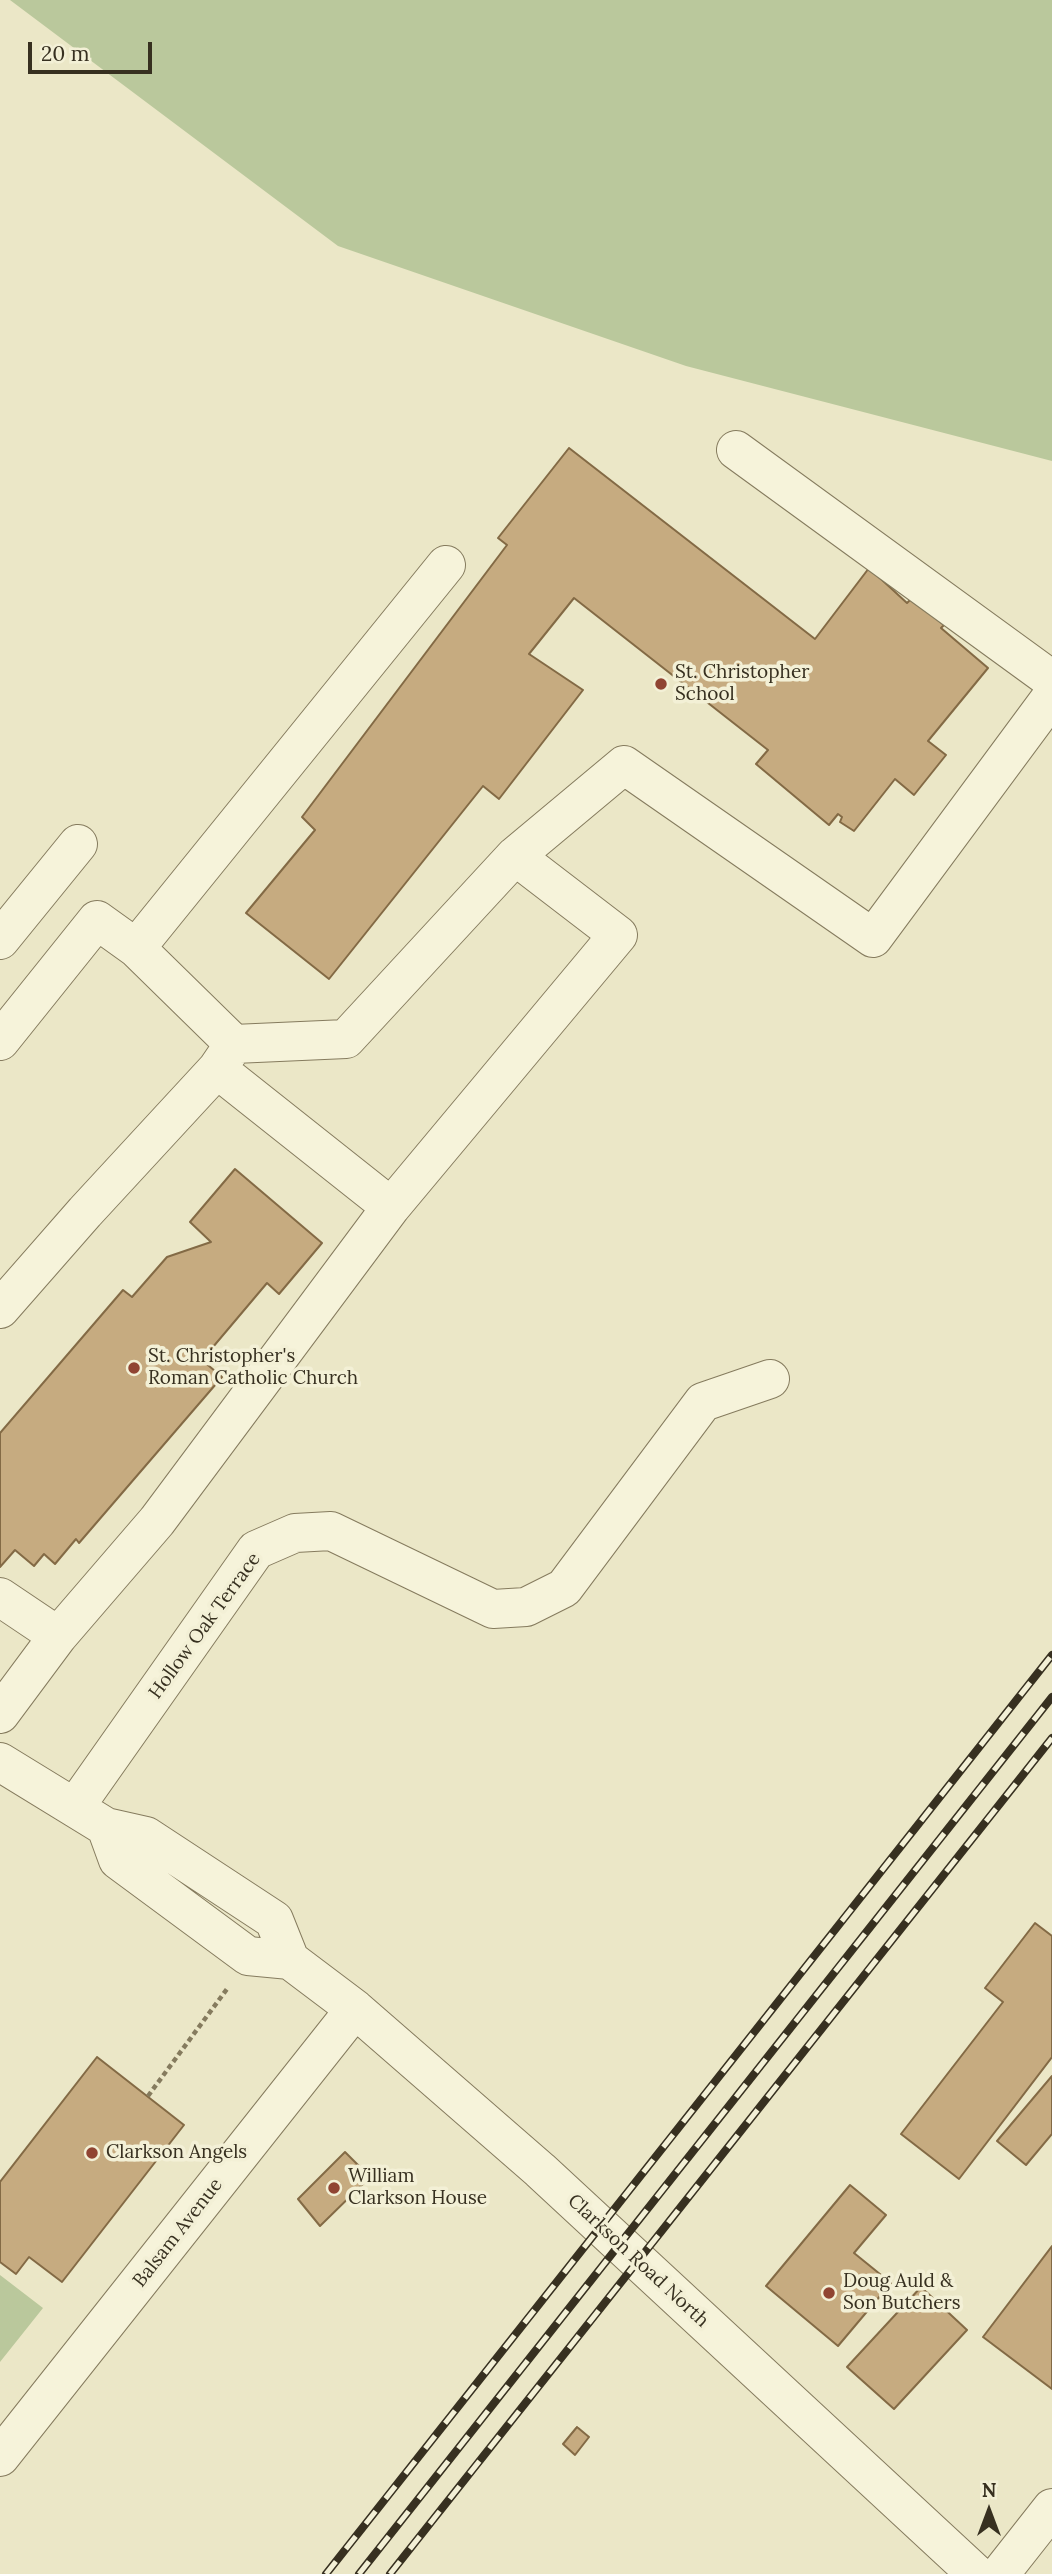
<!DOCTYPE html>
<html>
<head>
<meta charset="utf-8">
<style>
  body { margin:0 }
  #map { position:relative; width:1052px; height:2574px; overflow:hidden; background:#ebe7c7; font-family:Lora,serif }
  canvas { display:block }
  .north { position:absolute; left:954px; top:2476px; width:70px; height:70px; -webkit-text-stroke:5px #f3f0d6; paint-order:stroke; rotate:0deg; font-size:19px; font-weight:700; line-height:28px; text-align:center; color:#373020 }
  .north::after { content:''; display:block; margin:auto; width:24px; height:32px; background:#373020; clip-path:polygon(50% 0,100% 100%,50% 72%,0 100%) }
  .scale { position:absolute; left:28px; top:42px; width:124px; height:32px; box-sizing:border-box; border:4px solid #373020; border-top:0; padding-left:9px; font-size:21px; line-height:24px; white-space:nowrap; color:#373020; -webkit-text-stroke:5px #f3f0d6; paint-order:stroke }
</style>
</head>
<body>
<div id="map">
<canvas width="1052" height="2574"></canvas>
<div class="north">N</div>
<div class="scale">20 m</div>
</div>
<script>
const ctx = document.querySelector('canvas').getContext('2d');
ctx.lineJoin = 'round';
function fill(path, color) { ctx.fillStyle = color; ctx.fill(path, 'evenodd'); }
const toPath = rows => new Path2D(rows.map(r => 'M' + r).join(''));
function stroke(path, color, width, dash) { ctx.strokeStyle = color; ctx.lineWidth = width; ctx.lineCap = dash ? 'butt' : 'round'; ctx.setLineDash(dash || []); ctx.stroke(path); }
function drawText(font, color, halo, rows, align = 'center') {
  ctx.font = font + ' Lora,serif'; ctx.lineWidth = 7; ctx.setLineDash([]); ctx.textBaseline = 'middle'; ctx.strokeStyle = halo; ctx.fillStyle = color; for (const [text, x, y, turn = 0] of rows) {
    ctx.save(); ctx.translate(x, y); ctx.rotate((+turn || 0) * Math.PI / 180); ctx.textAlign = isNaN(turn) ? turn : align; if (halo) ctx.strokeText(text, 0, 0); ctx.fillText(text, 0, 0); ctx.restore();
  }
}
fill(toPath([
  [10,0,1052,0,1052,461,686,366,338,246],
  [0,2275,43,2308,0,2362]
]), '#bac89c');
const building = toPath([
  [569,448,815,639,869,568,907,603,912,598,944,625,941,628,988,668,928,741,946,755,914,795,895,779,854,831,840,822,842,817,838,814,829,825,756,764,768,750,574,598,529,654,583,690,499,799,483,786,329,979,246,913,315,830,302,817,507,545,498,538,569,448],
  [235,1169,322,1243,279,1294,267,1283,202,1360,222,1377,79,1543,76,1539,55,1564,44,1554,34,1566,15,1550,0,1567,0,1433,123,1290,132,1297,167,1257,211,1242,190,1222,235,1169],
  [1035,1923,1052,1936,1052,2057,959,2179,901,2134,1003,2002,985,1988,1035,1923],
  [97,2057,184,2125,62,2282,29,2257,16,2274,0,2262,0,2182,97,2057],
  [1052,2076,1052,2134,1026,2165,997,2141,1052,2076],
  [345,2152,370,2177,320,2226,298,2199,345,2152],
  [850,2185,886,2215,854,2253,891,2283,838,2346,766,2286,850,2185],
  [1052,2246,1052,2389,983,2337,1052,2246],
  [921,2287,967,2330,894,2409,847,2367,921,2287],
  [577,2427,589,2437,575,2455,563,2444,577,2427]
]);
fill(building, '#c6ab80');
stroke(building, '#836a45', 2);
const minor = toPath([
  [736,450,1052,680],
  [0,940,78,844],
  [136,948,446,565],
  [0,1041,97,920,136,948,234,1044,346,1039,515,856,624,765,873,938,1052,696],
  [217,1069,391,1207],
  [0,1309,85,1212,217,1069,234,1044],
  [0,1597,58,1636],
  [0,1714,58,1636,157,1521,391,1207,618,935,515,856],
  [0,1762,106,1827,146,1836,274,1920,290,1960,355,2009,540,2170,976,2574],
  [75,1807,256,1550,295,1533,331,1531,493,1609,526,1607,564,1588,703,1402,770,1379],
  [106,1827,118,1860,248,1956,290,1960],
  [0,2457,355,2009],
  [1000,2574,1052,2508]
]);
stroke(minor, '#857b5e', 40);
stroke(toPath([
  [148,2096,227,1989]
]), '#857b5e', 4.5, [5, 3.5]);
stroke(minor, '#f6f3da', 38);
const rail = toPath([
  [326,2574,1052,1655],
  [359,2574,1052,1697],
  [390,2574,1052,1738]
]);
stroke(rail, '#373020', 8);
stroke(rail, '#f3f0d6', 5, [16]);
for (const [x, y, r, color] of [
  [661,684,7,"#904432"],
  [134,1368,7,"#904432"],
  [92,2153,7,"#904432"],
  [334,2188,7,"#904432"],
  [829,2293,7,"#904432"]
]) { const dot = new Path2D(); dot.arc(x, y, r, 0, 2 * Math.PI); ctx.fillStyle = color; ctx.fill(dot); stroke(dot, '#f3f0d6', 2.5); }
drawText('19px', '#373020', '#f3f0d6', [
  ["St. Christopher",675,673],
  ["School",675,695],
  ["St. Christopher's",148,1357],
  ["Roman Catholic Church",148,1379],
  ["Clarkson Angels",106,2153],
  ["William",348,2177],
  ["Clarkson House",348,2199],
  ["Doug Auld &",843,2282],
  ["Son Butchers",843,2304]
], 'left');
drawText('19px', '#373020', '#f3f0d6', [
  ["Hollow Oak Terrace",205,1626,-54],
  ["Balsam Avenue",178,2233,-52],
  ["Clarkson Road North",638,2261,43]
]);
</script>
</body>
</html>
